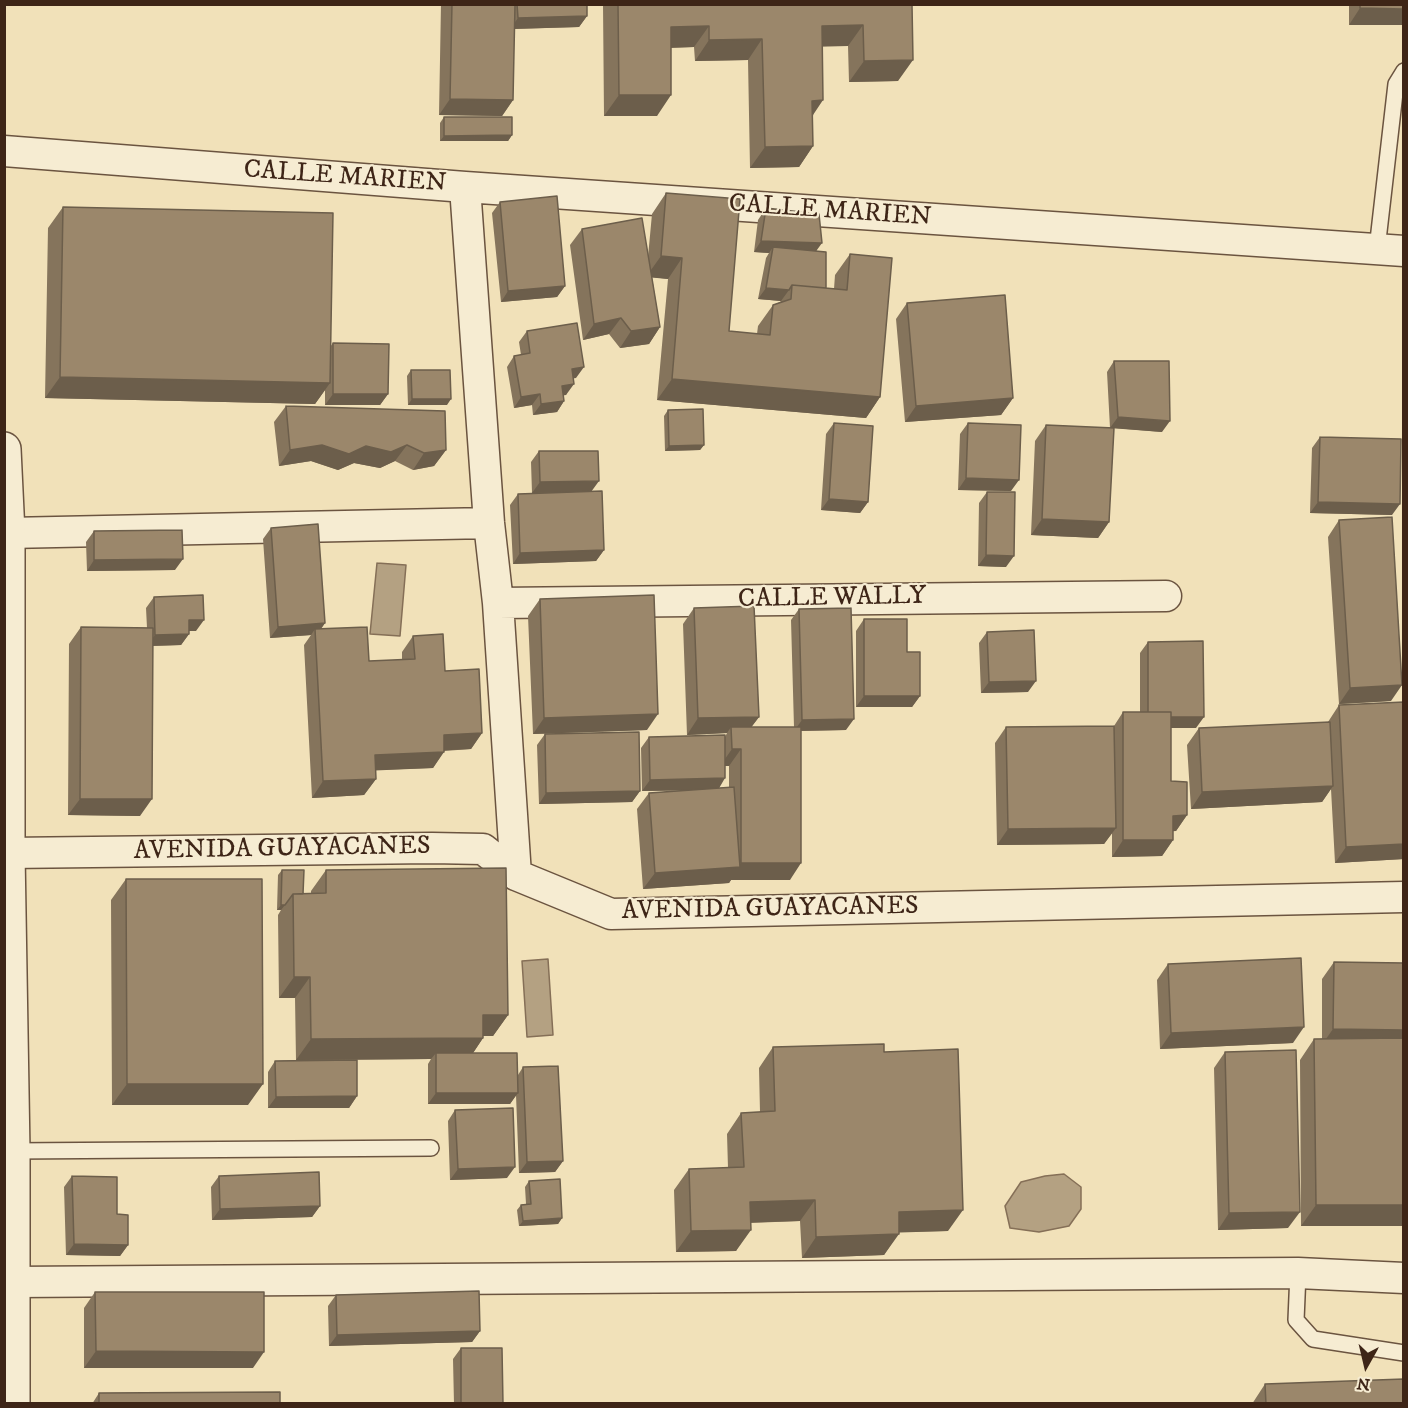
<!DOCTYPE html>
<html>
<head>
<meta charset="utf-8">
<style>
  body { margin:0 }
  #map { position:relative; width:1408px; height:1408px; overflow:hidden; background:#f1e1b9; font-family:"IM FELL DW Pica",serif }
  canvas { display:block }
  .frame { position:absolute; inset:0; border:6px solid #3e2517; pointer-events:none }
  .north { position:absolute; left:1336px; top:1336px; width:60px; height:60px; -webkit-text-stroke:4px #f6ecd2; paint-order:stroke; rotate:188deg; font-size:16px; font-weight:700; line-height:24px; text-align:center; color:#3e2517 }
  .north::after { content:''; display:block; margin:auto; width:21px; height:27px; background:#3e2517; clip-path:polygon(50% 0,100% 100%,50% 72%,0 100%) }
</style>
</head>
<body>
<div id="map">
<canvas width="1408" height="1408"></canvas>
<div class="frame"></div>
<div class="north">N</div>
</div>
<script>
const ctx = document.querySelector('canvas').getContext('2d');
ctx.lineJoin = 'round';
function fill(path, color) { ctx.fillStyle = color; ctx.fill(path, 'evenodd'); }
const toPath = rows => new Path2D(rows.map(r => 'M' + r).join(''));
function stroke(path, color, width, dash) { ctx.strokeStyle = color; ctx.lineWidth = width; ctx.lineCap = dash ? 'butt' : 'round'; ctx.setLineDash(dash || []); ctx.stroke(path); }
function drawText(font, color, halo, rows, align = 'center') {
  ctx.font = font + ' "IM FELL DW Pica",serif'; ctx.lineWidth = 4.5; ctx.setLineDash([]); ctx.textBaseline = 'middle'; ctx.strokeStyle = halo; ctx.fillStyle = color; for (const [text, x, y, turn = 0] of rows) {
    ctx.save(); ctx.translate(x, y); ctx.rotate((+turn || 0) * Math.PI / 180); ctx.textAlign = isNaN(turn) ? turn : align; if (halo) ctx.strokeText(text, 0, 0); ctx.fillText(text, 0, 0); ctx.restore();
  }
}
const water = toPath([
  [377,563,406,565,400,636,370,634,377,563],
  [548,959,553,1035,527,1037,522,961,548,959],
  [1064,1174,1081,1187,1081,1209,1069,1226,1039,1232,1010,1228,1005,1206,1021,1182,1045,1176,1064,1174]
]);
fill(water, '#b4a182');
stroke(water, '#856f57', 1.5);
const service = toPath([
  [1377,249,1396,84,1404,71],
  [13,1151,431,1148],
  [1298,1273,1296,1320,1313,1339,1404,1353]
]);
const minor = toPath([
  [4,151,465,187,1404,251],
  [465,187,489,523,498,603,516,875],
  [8,533,489,523],
  [498,603,1166,596],
  [8,853,432,848,483,849,516,875,611,914,1404,897],
  [14,1282,1298,1273,1404,1278]
]);
const tertiary = toPath([
  [4,449,8,533,8,853,13,1151,13,1404]
]);
stroke(service, '#6b5440', 18);
stroke(minor, '#6b5440', 33);
stroke(tertiary, '#6b5440', 36);
stroke(service, '#f6ecd2', 15);
stroke(minor, '#f6ecd2', 30);
stroke(tertiary, '#f6ecd2', 33);
fill(toPath([
  [441,4,587,4,587,16,579,27,514,29,513,100,502,116,439,115],
  [603,4,912,4,898,81,849,82,848,46,823,46,813,116,813,146,799,167,750,168,748,60,695,61,694,47,671,48,657,116,604,116],
  [1349,4,1404,4,1349,25],
  [444,117,512,135,508,141,440,141,440,123],
  [666,193,729,331,757,334,758,326,773,305,780,302,781,301,758,299,766,258,769,253,754,252,758,220,766,208,817,251,826,288,834,289,835,275,850,254,880,397,866,418,657,400,668,279,652,277,660,327,649,344,620,348,609,334,583,340,570,245,582,229,648,257,652,214],
  [500,202,565,286,557,297,501,302,492,213],
  [63,207,330,347,333,343,388,394,380,405,325,405,325,390,315,404,45,398,48,228],
  [907,303,1013,398,1001,415,905,422,896,319],
  [527,331,576,378,573,378,566,395,563,395,564,401,557,412,533,415,532,405,514,408,507,367,514,356,521,355,519,342],
  [1114,361,1162,432,1114,428,1109,522,1098,538,1031,535,1035,441,1046,425,1110,428,1107,372],
  [411,370,447,405,408,405,407,376],
  [286,406,446,450,434,466,413,470,395,461,380,468,354,463,338,470,311,461,279,466,274,422],
  [668,410,704,445,700,450,665,451,664,416],
  [834,423,868,502,860,513,821,510,826,434],
  [968,423,1011,491,958,490,960,434],
  [1320,437,1392,515,1310,513,1312,448],
  [539,451,592,491,604,550,596,561,513,564,510,505,518,494,561,493,532,493,531,462],
  [987,492,1006,567,978,566,979,503],
  [1339,520,1391,701,1339,704,1328,537],
  [271,528,325,623,321,629,369,661,402,660,402,652,413,636,445,671,482,733,471,749,444,751,433,768,375,770,376,779,364,795,312,798,304,645,311,635,270,638,263,539],
  [94,531,175,570,87,571,86,542],
  [154,597,196,631,189,631,189,634,181,645,153,646,140,816,68,815,69,644,81,627,147,628,146,608],
  [540,599,647,730,533,734,528,616],
  [694,608,759,717,751,727,794,727,791,620,799,609,846,730,801,731,790,880,731,880,729,883,643,889,637,809,649,793,688,790,642,791,641,748,649,737,725,737,727,733,687,735,683,624],
  [725,766,729,766,729,787,719,788],
  [864,619,907,652,920,696,912,707,856,707,856,631],
  [987,632,1028,692,981,693,979,643],
  [1148,642,1196,728,1171,728,1171,781,1187,815,1176,831,1173,831,1173,840,1162,856,1112,857,1112,833,1104,844,997,845,995,743,1006,727,1114,726,1123,712,1140,712,1140,653],
  [1404,702,1404,859,1335,863,1331,789,1322,802,1191,809,1187,745,1199,728,1328,722,1339,705],
  [545,734,640,791,632,802,539,804,537,745],
  [282,870,303,894,311,893,311,891,326,870,508,1015,493,1036,483,1036,483,1038,473,1053,518,1075,523,1067,563,1161,555,1172,519,1173,516,1095,510,1104,428,1104,428,1064,431,1059,332,1060,357,1096,349,1108,268,1108,268,1072,275,1061,296,1060,295,998,279,998,278,915,281,910,277,910,278,875],
  [126,879,248,1105,112,1105,111,900],
  [1334,962,1404,963,1404,1226,1301,1226,1300,1060,1314,1039,1322,1039,1322,979],
  [1168,964,1293,1043,1160,1049,1157,980],
  [773,1047,884,1052,948,1231,899,1232,884,1255,802,1258,800,1221,750,1223,736,1251,676,1252,674,1190,689,1169,728,1168,727,1134,741,1113,760,1112,759,1068],
  [1225,1052,1288,1228,1218,1230,1214,1068],
  [455,1110,507,1178,450,1180,448,1121],
  [72,1176,117,1214,128,1245,120,1256,66,1255,64,1187],
  [219,1176,320,1206,312,1217,212,1220,211,1187],
  [529,1181,562,1218,558,1224,519,1226,517,1210,521,1205,526,1204,525,1187],
  [95,1292,253,1368,84,1368,84,1308],
  [336,1295,480,1331,472,1342,329,1346,328,1306],
  [461,1348,503,1404,454,1404,453,1359],
  [1265,1384,1404,1404,1252,1404],
  [99,1393,280,1404,92,1404]
]), '#85745c');
fill(toPath([
  [1360,8,1404,9,1404,25,1349,25],
  [587,16,579,27,510,29,518,18],
  [863,25,848,46,808,47,822,26],
  [709,26,694,47,656,48,671,27],
  [762,39,748,60,695,61,709,40],
  [913,60,898,81,849,82,864,61],
  [619,95,671,95,657,116,604,116],
  [450,99,513,100,502,116,439,115],
  [823,100,809,121,812,101],
  [512,135,508,141,440,141,444,136],
  [813,146,799,167,750,168,765,147],
  [761,241,822,243,814,254,773,247,769,253,754,252],
  [661,256,682,258,668,279,646,277],
  [565,286,557,297,501,302,508,291],
  [766,288,789,290,781,301,758,299],
  [621,318,609,334,583,340,594,324],
  [660,327,649,344,620,348,631,331],
  [584,367,576,378,564,380,572,369],
  [60,377,330,383,315,404,45,398],
  [672,379,880,397,866,418,657,400],
  [574,384,566,395,554,397,562,386],
  [333,394,388,394,380,405,325,405],
  [540,394,532,405,514,408,521,397],
  [1013,398,1001,415,905,422,916,406],
  [412,399,451,399,447,405,408,405],
  [564,401,557,412,533,415,541,404],
  [1118,417,1170,421,1162,432,1110,428],
  [322,445,366,446,407,445,395,461,380,468,354,463,338,470,311,461,279,466,290,450],
  [704,445,700,450,665,451,669,446],
  [446,450,434,466,413,470,424,453],
  [966,478,1019,480,1011,491,958,490],
  [599,481,591,492,532,493,540,482],
  [829,499,868,502,860,513,821,510],
  [1318,502,1400,504,1392,515,1310,513],
  [1042,519,1109,522,1098,538,1031,535],
  [604,550,596,561,513,564,520,553],
  [986,555,1014,556,1006,567,978,566],
  [183,559,175,570,87,571,94,560],
  [189,620,204,620,196,631,181,631],
  [325,623,317,634,315,629,311,635,270,638,278,627],
  [189,634,181,645,147,646,155,635],
  [1036,681,1028,692,981,693,989,682],
  [1402,685,1391,701,1339,704,1350,688],
  [864,696,920,696,912,707,856,707],
  [658,714,647,730,533,734,544,718],
  [759,717,747,733,731,727,727,733,687,735,698,718],
  [1148,717,1204,717,1196,728,1140,728],
  [854,719,846,730,794,731,802,720],
  [482,733,471,749,432,751,444,735],
  [732,749,741,749,729,766,720,766],
  [444,752,433,768,363,771,375,755],
  [725,778,718,790,642,791,650,780],
  [376,779,364,795,312,798,323,781],
  [1333,786,1322,802,1191,809,1202,792],
  [640,791,632,802,539,804,546,793],
  [80,799,152,799,140,816,68,815],
  [1187,815,1176,831,1162,832,1173,816],
  [1116,828,1104,844,997,845,1008,829],
  [1123,840,1173,840,1162,856,1112,857],
  [1404,844,1404,859,1335,863,1346,847],
  [741,863,801,863,790,880,731,880,729,883,643,889,655,873,738,867],
  [281,905,285,905,281,910,277,910],
  [294,977,310,977,295,998,279,998],
  [483,1015,508,1015,493,1036,468,1036],
  [1304,1027,1293,1043,1160,1049,1171,1033],
  [1333,1029,1404,1030,1404,1046,1321,1046],
  [483,1038,469,1059,436,1053,431,1059,296,1060,311,1039],
  [127,1084,263,1084,248,1105,112,1105],
  [436,1093,518,1093,510,1104,428,1104],
  [357,1096,349,1108,268,1108,276,1097],
  [563,1161,555,1172,519,1173,527,1162],
  [515,1167,507,1178,450,1180,458,1169],
  [815,1200,800,1221,735,1223,750,1202],
  [1316,1205,1404,1205,1404,1226,1301,1226],
  [320,1206,312,1217,212,1220,220,1209],
  [963,1210,948,1231,884,1233,899,1212],
  [1300,1212,1288,1228,1218,1230,1229,1213],
  [562,1218,558,1224,519,1226,523,1221],
  [751,1230,736,1251,676,1252,691,1231],
  [899,1234,884,1255,802,1258,816,1237],
  [74,1244,128,1245,120,1256,66,1255],
  [480,1331,472,1342,329,1346,337,1335],
  [96,1351,264,1352,253,1368,84,1368]
]), '#6c5e4b');
const building = toPath([
  [452,4,515,4,513,100,450,99,452,4],
  [517,4,587,4,587,16,518,18,517,4],
  [618,4,912,4,913,60,864,61,863,25,822,26,823,100,812,101,813,146,765,147,762,39,709,40,709,26,671,27,671,95,619,95,618,4],
  [1360,4,1404,4,1404,9,1360,8,1360,4],
  [444,117,512,117,512,135,444,136,444,117],
  [666,193,740,199,729,331,770,335,773,305,791,299,792,285,847,290,850,254,892,258,880,397,672,379,682,258,661,256,666,193],
  [557,196,565,286,508,291,500,202,557,196],
  [63,207,333,213,330,383,60,377,63,207],
  [766,208,819,214,822,243,761,241,766,208],
  [642,218,660,327,631,331,621,318,594,324,582,229,642,218],
  [773,247,826,252,826,288,792,285,789,290,766,288,773,247],
  [1005,295,1013,398,916,406,907,303,1005,295],
  [577,323,584,367,572,369,574,384,562,386,564,401,541,404,540,394,521,397,514,356,530,353,527,331,577,323],
  [333,343,389,344,388,394,333,394,333,343],
  [1114,361,1169,361,1170,421,1118,417,1114,361],
  [411,370,450,370,451,399,412,399,411,370],
  [286,406,445,411,446,450,424,453,407,445,391,452,366,446,349,454,322,445,290,450,286,406],
  [703,409,704,445,669,446,668,410,703,409],
  [834,423,873,426,868,502,829,499,834,423],
  [968,423,1021,425,1019,480,966,478,968,423],
  [1046,425,1114,428,1109,522,1042,519,1046,425],
  [1320,437,1401,439,1400,504,1318,502,1320,437],
  [539,451,598,451,599,481,540,482,539,451],
  [602,491,604,550,520,553,518,494,602,491],
  [987,492,1015,492,1014,556,986,555,987,492],
  [1392,517,1402,685,1350,688,1339,520,1392,517],
  [318,524,325,623,278,627,271,528,318,524],
  [182,530,183,559,94,560,94,531,182,530],
  [203,595,204,620,189,620,189,634,155,635,154,597,203,595],
  [654,595,658,714,544,718,540,599,654,595],
  [754,606,759,717,698,718,694,608,754,606],
  [851,608,854,719,802,720,799,609,851,608],
  [864,619,907,619,907,652,920,652,920,696,864,696,864,619],
  [81,627,153,628,152,799,80,799,81,627],
  [367,627,369,661,415,659,413,636,443,634,445,671,479,669,482,733,444,735,444,752,375,755,376,779,323,781,315,629,367,627],
  [1034,630,1036,681,989,682,987,632,1034,630],
  [1203,641,1204,717,1171,717,1171,712,1148,712,1148,642,1203,641],
  [1404,702,1404,844,1346,847,1339,705,1404,702],
  [1123,712,1171,712,1171,781,1187,782,1187,815,1173,816,1173,840,1123,840,1123,712],
  [1330,722,1333,786,1202,792,1199,728,1330,722],
  [1114,726,1116,828,1008,829,1006,727,1114,726],
  [731,727,801,727,801,863,741,863,741,749,732,749,731,727],
  [639,732,640,791,546,793,545,734,639,732],
  [725,735,725,778,650,780,649,737,725,735],
  [734,787,740,867,655,873,649,793,734,787],
  [506,868,508,1015,483,1015,483,1038,311,1039,310,977,294,977,293,894,326,893,326,870,506,868],
  [282,870,304,870,303,894,293,894,285,905,281,905,282,870],
  [126,879,262,879,263,1084,127,1084,126,879],
  [1301,958,1304,1027,1171,1033,1168,964,1301,958],
  [1334,962,1404,963,1404,1030,1333,1029,1334,962],
  [1404,1038,1404,1205,1316,1205,1314,1039,1404,1038],
  [884,1044,884,1052,958,1049,963,1210,899,1212,899,1234,816,1237,815,1200,750,1202,751,1230,691,1231,689,1169,744,1167,741,1113,775,1111,773,1047,884,1044],
  [1296,1050,1300,1212,1229,1213,1225,1052,1296,1050],
  [436,1053,517,1053,518,1093,436,1093,436,1053],
  [357,1060,357,1096,276,1097,275,1061,357,1060],
  [558,1066,563,1161,527,1162,523,1067,558,1066],
  [513,1108,515,1167,458,1169,455,1110,513,1108],
  [319,1172,320,1206,220,1209,219,1176,319,1172],
  [72,1176,117,1177,117,1214,128,1215,128,1245,74,1244,72,1176],
  [560,1179,562,1218,523,1221,521,1205,531,1204,529,1181,560,1179],
  [479,1291,480,1331,337,1335,336,1295,479,1291],
  [95,1292,264,1292,264,1352,96,1351,95,1292],
  [461,1348,502,1348,503,1404,461,1404,461,1348],
  [1404,1379,1404,1404,1266,1404,1265,1384,1404,1379],
  [280,1392,280,1404,99,1404,99,1393,280,1392]
]);
fill(building, '#9b876b');
stroke(building, '#6c5e4b', 1.5);
drawText('26px', '#3e2517', '#f6ecd2', [
  ["CALLE MARIEN",345,178,4],
  ["CALLE MARIEN",830,212,4],
  ["CALLE WALLY",832,599,-1],
  ["AVENIDA GUAYACANES",282,850,-1],
  ["AVENIDA GUAYACANES",770,910,-1]
]);
</script>
</body>
</html>
